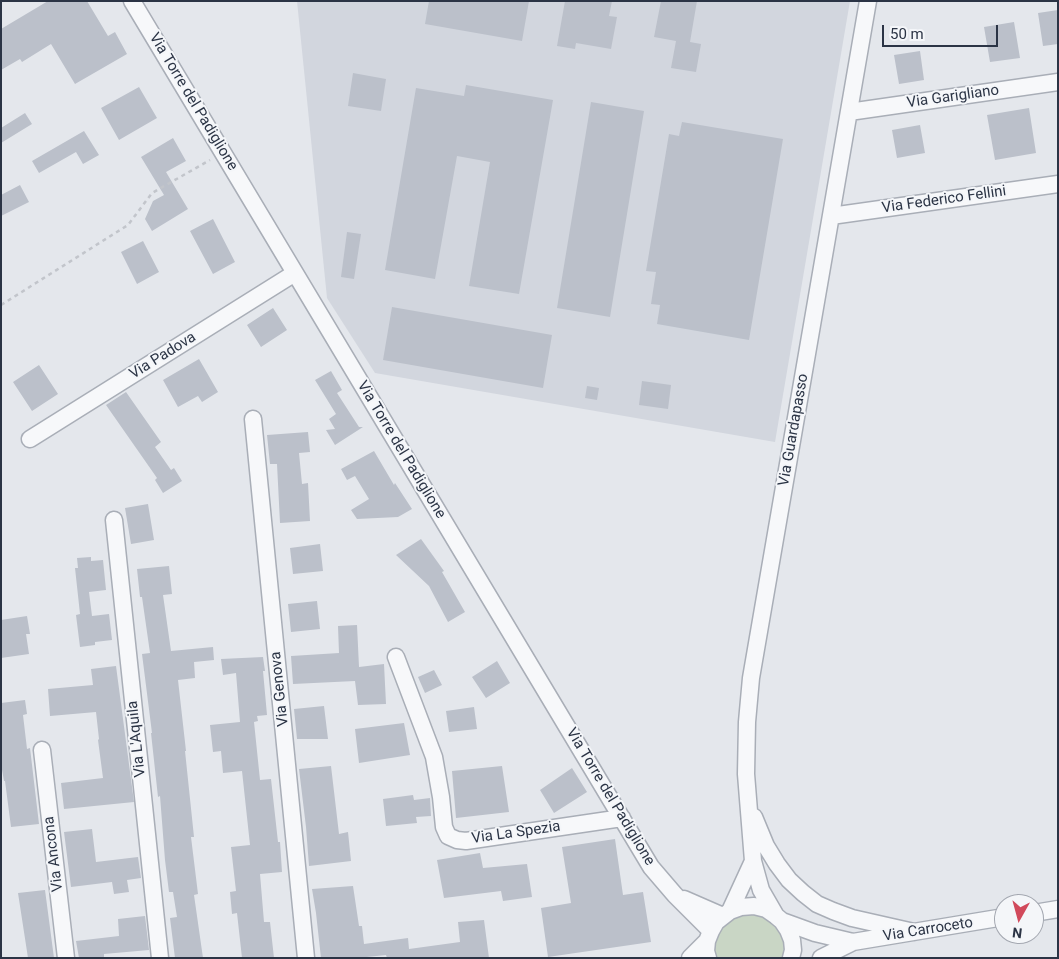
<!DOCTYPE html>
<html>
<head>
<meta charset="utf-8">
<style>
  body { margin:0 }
  #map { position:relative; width:1059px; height:959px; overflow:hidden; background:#e4e7ec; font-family:Roboto,sans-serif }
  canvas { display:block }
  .frame { position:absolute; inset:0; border:2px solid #2b3445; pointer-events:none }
  .north { position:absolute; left:994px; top:894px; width:50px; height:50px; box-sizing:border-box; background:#f4f6f9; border:1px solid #a4a8b1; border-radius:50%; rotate:187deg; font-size:14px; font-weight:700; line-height:20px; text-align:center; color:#2b3445 }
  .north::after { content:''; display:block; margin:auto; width:18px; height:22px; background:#d1495b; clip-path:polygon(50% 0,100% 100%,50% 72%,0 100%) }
  .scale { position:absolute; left:882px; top:25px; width:116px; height:22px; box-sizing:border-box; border:2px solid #2b3445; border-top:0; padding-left:6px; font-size:15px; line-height:18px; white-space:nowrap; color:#2b3445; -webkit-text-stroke:4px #f4f6f9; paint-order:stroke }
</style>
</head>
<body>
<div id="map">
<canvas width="1059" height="959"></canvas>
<div class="frame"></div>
<div class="north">N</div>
<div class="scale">50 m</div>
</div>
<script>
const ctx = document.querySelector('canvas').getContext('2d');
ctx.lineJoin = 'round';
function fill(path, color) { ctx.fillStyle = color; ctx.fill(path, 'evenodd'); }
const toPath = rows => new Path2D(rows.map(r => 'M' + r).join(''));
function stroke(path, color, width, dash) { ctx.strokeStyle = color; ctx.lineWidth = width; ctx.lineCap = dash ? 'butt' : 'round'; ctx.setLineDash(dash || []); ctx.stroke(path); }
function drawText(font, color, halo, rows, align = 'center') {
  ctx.font = font + ' Roboto,sans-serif'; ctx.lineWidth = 4; ctx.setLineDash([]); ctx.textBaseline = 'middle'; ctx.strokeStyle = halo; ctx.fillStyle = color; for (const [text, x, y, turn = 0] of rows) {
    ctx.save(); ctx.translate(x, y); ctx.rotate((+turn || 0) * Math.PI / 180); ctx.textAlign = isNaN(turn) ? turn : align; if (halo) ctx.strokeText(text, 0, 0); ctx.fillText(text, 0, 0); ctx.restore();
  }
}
fill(toPath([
  [297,1,850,1,775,442,375,373,327,298]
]), '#d2d6de');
fill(toPath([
  [747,914,757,915,765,918,773,923,779,930,783,938,784,948,783,958,716,958,715,953,715,943,718,934,723,926,730,920,738,916]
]), '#c9d6c5');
fill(toPath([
  [48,1,87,1,108,36,115,32,127,54,75,84,51,44,22,62,20,59,1,70,1,29],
  [429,1,529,1,522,41,425,24],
  [565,1,612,1,609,16,617,17,611,49,576,43,575,49,557,46],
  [661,1,697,1,690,42,701,44,696,72,671,68,676,41,654,37],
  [1058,10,1058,44,1043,46,1038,13],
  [1014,22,1020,58,990,62,984,27],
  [920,51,924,80,899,84,894,55],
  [353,73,386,79,381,111,348,106],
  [466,85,553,100,519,294,469,286,490,162,457,156,435,279,385,270,416,88,464,96],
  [139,87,157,118,119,140,101,108],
  [591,102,644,111,610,317,557,308],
  [1029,108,1036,153,995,160,987,115],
  [25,113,32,124,1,143,1,128],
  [682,122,783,139,749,340,657,324,660,305,651,304,656,272,646,271,669,134,679,136],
  [920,125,925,153,897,158,892,130],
  [84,131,99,155,83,164,76,152,39,173,32,161],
  [173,138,186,161,166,172,188,209,152,231,145,219,153,201,164,195,141,157],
  [20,185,29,202,1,216,1,195],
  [213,219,235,262,213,274,190,231],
  [347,232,361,234,354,279,341,277],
  [143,241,159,272,137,284,121,252],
  [392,307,552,335,543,388,383,360],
  [273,308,287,330,261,347,247,325],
  [199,359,218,392,202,402,198,396,178,407,163,380],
  [39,365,58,394,32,411,13,382],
  [331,371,342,390,337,393,359,427,363,427,335,445,326,430,335,429,329,419,336,414,315,380],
  [642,381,671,385,668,409,639,405],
  [587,386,599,388,597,400,585,398],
  [126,392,161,442,155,447,171,470,174,468,182,481,163,493,155,480,157,478,106,405],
  [308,432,310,452,299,453,302,484,308,483,310,521,280,523,277,464,270,464,267,435],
  [374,451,394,485,395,483,412,509,398,517,357,519,351,510,369,499,355,476,347,480,341,469],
  [148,504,154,540,131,544,125,508],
  [421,539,444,571,442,572,465,612,448,622,429,586,396,555],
  [320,544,323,571,293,574,290,548],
  [91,557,91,561,103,560,106,590,89,592,92,616,109,614,112,640,95,642,95,645,80,647,76,615,80,614,75,568,78,568,77,558],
  [169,566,172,594,163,595,171,651,213,647,214,660,194,662,195,678,178,680,186,751,185,751,194,837,191,837,198,894,194,895,203,958,175,958,170,918,177,917,173,892,169,892,165,860,160,796,158,797,151,733,152,733,142,654,150,653,142,597,140,597,137,569],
  [317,601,320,629,291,632,288,604],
  [27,616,30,634,26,634,29,654,1,658,1,620],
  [357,625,359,667,384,664,386,704,358,705,355,681,293,684,291,656,339,653,338,626],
  [263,657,265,671,263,671,267,715,257,716,258,721,254,722,260,780,271,779,278,842,280,842,282,872,260,874,264,922,270,922,274,958,242,958,237,913,232,914,230,892,236,891,231,847,250,845,242,771,223,773,221,751,213,752,210,725,240,722,236,673,223,675,221,659],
  [497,661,510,683,486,698,472,677],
  [116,666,134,802,64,809,61,783,103,778,98,740,99,739,96,712,50,716,48,689,93,685,91,669],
  [434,670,442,685,425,693,418,677],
  [25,700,27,714,23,715,27,749,30,748,39,824,11,827,5,781,4,781,1,764,1,703],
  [324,706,328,739,297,739,294,709],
  [474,707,477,729,449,732,446,711],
  [404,723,410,755,359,763,355,729],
  [331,766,339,834,348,832,351,861,309,866,306,827,299,769],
  [502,766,509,812,456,818,452,771],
  [572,768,587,792,554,813,540,790],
  [413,795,414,800,430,798,431,816,416,817,417,823,386,826,383,799],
  [92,829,96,862,138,857,141,878,127,880,129,892,114,894,112,882,71,887,64,832],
  [615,839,623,895,643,892,651,942,548,957,541,908,571,903,562,847],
  [480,853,483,868,527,864,532,897,503,901,501,891,444,898,437,860],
  [353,886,359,926,362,926,364,944,408,938,409,949,460,942,458,922,484,920,489,958,387,958,386,955,357,958,321,958,316,913,312,889],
  [45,890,54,958,28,958,18,893],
  [145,916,149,950,104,954,104,958,79,958,76,941,119,936,118,919]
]), '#bbc0ca');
const minor = toPath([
  [132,1,651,867,675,895,711,931],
  [849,112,1058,82],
  [831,216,1058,184],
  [253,419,306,958],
  [30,439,295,273],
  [114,520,160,958],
  [396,657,434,757,441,797,444,827,448,836,457,840,466,841,622,818],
  [42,750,66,958],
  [754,817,766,846,777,864,789,880,803,893,817,904,833,911,852,918,914,932],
  [684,899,723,916],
  [730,911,753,861],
  [1034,913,1058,909],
  [776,916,761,890,753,861,746,774,747,722,751,678,868,1],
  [782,921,815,933,853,942],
  [690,958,707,941],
  [708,958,706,951,707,941,711,931,716,922,730,911,741,907,754,906,766,909,776,916,782,921,788,930,792,940,793,950,791,958],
  [821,958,853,942,1004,917]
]);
stroke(minor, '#a9aeb7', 19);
stroke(toPath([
  [1,305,128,225,152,193,210,160]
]), '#c2c5cb', 2.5, [4, 4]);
stroke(minor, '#f7f8fa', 16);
drawText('15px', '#2b3445', '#f4f6f9', [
  ["Via Garigliano",953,97,-8],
  ["Via Torre del Padiglione",193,102,59],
  ["Via Federico Fellini",944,200,-8],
  ["Via Padova",163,356,-32],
  ["Via Guardapasso",794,430,-80],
  ["Via Torre del Padiglione",401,450,59],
  ["Via Genova",280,689,-96],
  ["Via L'Aquila",137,739,-96],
  ["Via Torre del Padiglione",610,797,59],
  ["Via La Spezia",516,833,-8],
  ["Via Ancona",54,854,-97],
  ["Via Carroceto",928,930,-9]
]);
</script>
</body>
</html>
